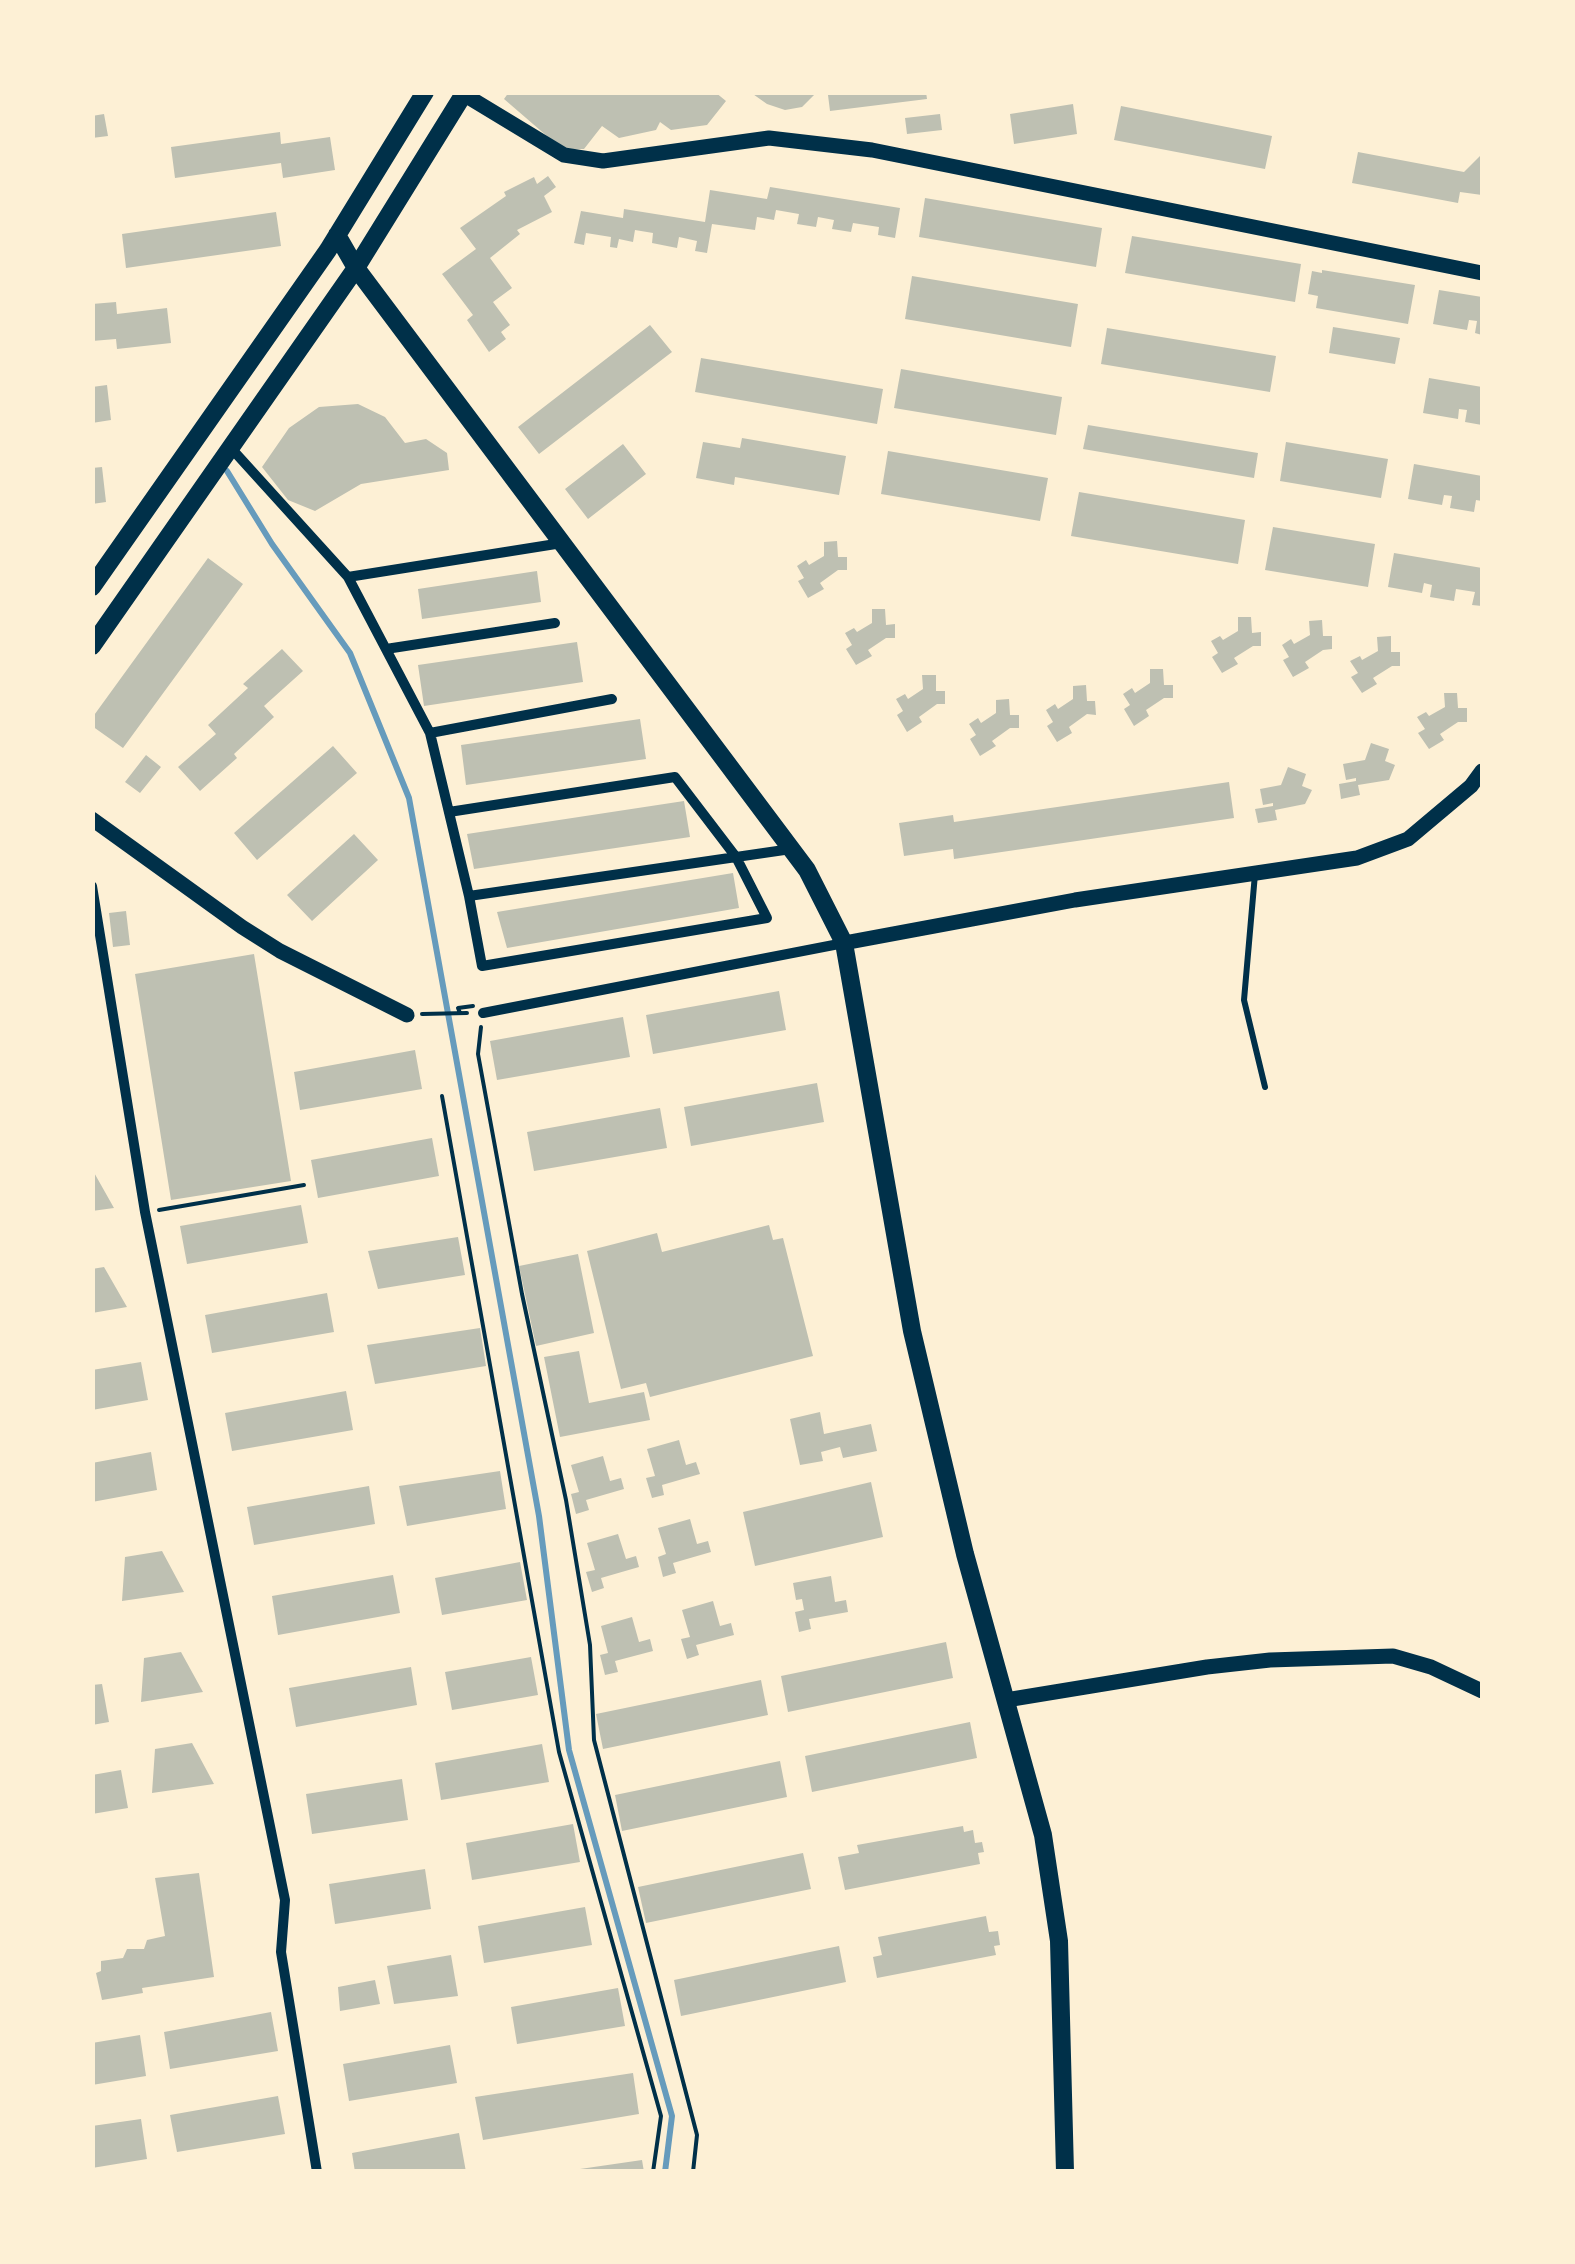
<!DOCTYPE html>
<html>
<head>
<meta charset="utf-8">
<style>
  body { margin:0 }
  #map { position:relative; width:1575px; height:2264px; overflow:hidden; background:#fdf0d5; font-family:Commissioner,sans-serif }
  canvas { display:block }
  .frame { position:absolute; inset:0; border:95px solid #fdf0d5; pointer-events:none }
</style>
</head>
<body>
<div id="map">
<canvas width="1575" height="2264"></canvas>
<div class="frame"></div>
</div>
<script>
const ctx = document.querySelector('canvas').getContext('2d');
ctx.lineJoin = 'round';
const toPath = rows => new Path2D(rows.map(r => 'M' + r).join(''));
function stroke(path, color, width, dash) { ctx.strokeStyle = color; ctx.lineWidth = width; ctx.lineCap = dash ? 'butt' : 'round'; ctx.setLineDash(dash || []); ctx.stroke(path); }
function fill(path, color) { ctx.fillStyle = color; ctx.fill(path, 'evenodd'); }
stroke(toPath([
  [227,471,272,544,350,653,409,798,539,1516,569,1750,672,2116,665,2172]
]), '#669bbc', 6);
fill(toPath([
  [509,92,715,92,726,101,707,125,671,130,660,122,656,130,619,138,602,126,584,149,562,149,504,99],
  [750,92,817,92,802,107,785,110,767,104],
  [839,92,926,92,927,99,830,111,828,95],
  [1073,104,1077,134,1014,144,1010,114],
  [1121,106,1272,136,1265,169,1114,140],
  [104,114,108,136,92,138,92,116],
  [940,114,942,130,907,134,905,118],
  [280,132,281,144,330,137,335,170,283,178,281,163,175,178,171,147],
  [1358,152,1464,172,1482,154,1482,195,1460,192,1458,203,1352,183],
  [548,176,556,187,544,196,552,212,517,230,520,234,490,258,512,288,493,302,510,325,501,332,506,339,489,352,467,320,473,315,442,274,476,249,460,228,506,196,504,192,534,177,537,184],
  [770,187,900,208,895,238,878,235,879,227,853,223,851,232,832,229,834,220,818,217,816,227,797,224,799,214,776,210,774,220,757,217,755,230,712,224,707,253,695,251,697,241,679,237,677,248,652,243,653,233,635,230,633,242,619,239,617,248,610,247,611,237,586,233,584,245,574,243,581,211,623,218,624,209,705,222,710,190,767,199],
  [925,198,1102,228,1096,267,919,237],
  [276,212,281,246,126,268,122,234],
  [1132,236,1301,264,1295,302,1125,273],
  [1322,270,1415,285,1408,324,1316,308,1318,296,1308,294,1312,271,1322,273],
  [912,276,1078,304,1071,347,905,319],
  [1439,290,1482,297,1482,335,1475,333,1477,321,1469,320,1467,330,1433,324],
  [116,302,117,314,167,308,171,343,117,349,116,339,92,341,92,304],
  [650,325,672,352,539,454,518,427],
  [1333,327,1400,338,1395,364,1329,353],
  [1107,328,1276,356,1270,392,1101,364],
  [701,358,883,389,877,424,695,392],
  [901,369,1062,397,1056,435,894,408],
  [1429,378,1482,387,1482,425,1465,422,1467,410,1459,409,1458,419,1423,413],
  [107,385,111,420,92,423,92,387],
  [358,404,385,417,405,443,426,439,447,453,449,470,361,484,315,511,288,500,262,467,289,428,319,407],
  [1088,425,1258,453,1254,478,1083,449],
  [742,438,846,456,839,495,735,477,734,485,696,478,703,442,740,448],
  [1286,442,1388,459,1381,498,1280,481],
  [623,444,646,474,588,519,565,489],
  [888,451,1048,478,1040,521,881,494],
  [1414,464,1482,476,1482,501,1476,500,1474,512,1450,508,1452,496,1444,495,1442,505,1408,499],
  [102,467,106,502,92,504,92,468],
  [1079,492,1245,520,1238,564,1071,536],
  [1273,527,1375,544,1368,587,1265,570],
  [837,541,838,557,847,557,847,570,838,570,820,583,824,589,808,598,798,581,804,578,797,566,806,560,809,565,824,556,824,542],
  [1394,553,1482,568,1482,606,1472,605,1475,592,1456,589,1454,601,1430,597,1432,585,1424,583,1422,593,1388,587],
  [208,558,243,584,123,748,92,726,92,718],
  [537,571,541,602,422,619,418,589],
  [872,609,885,609,886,625,895,624,895,638,886,638,868,650,872,656,856,665,846,649,852,645,845,633,854,628,857,632,872,623],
  [1238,617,1251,617,1252,633,1261,632,1261,646,1253,646,1234,658,1238,664,1222,673,1212,657,1218,653,1211,641,1220,636,1223,640,1238,631],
  [1322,620,1323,636,1332,636,1332,649,1323,650,1305,662,1309,668,1293,677,1283,660,1289,657,1282,645,1291,639,1294,644,1310,635,1309,621],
  [1391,636,1391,652,1400,652,1400,666,1392,666,1373,678,1377,684,1362,693,1351,677,1358,673,1350,661,1360,656,1362,660,1378,651,1377,637],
  [577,642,583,682,424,706,418,665],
  [282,649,303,671,264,706,274,717,234,754,237,758,200,791,178,767,216,734,208,725,248,688,243,684],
  [1150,669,1163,669,1164,685,1173,685,1173,698,1164,698,1146,710,1149,716,1134,726,1124,709,1130,705,1123,694,1132,688,1135,693,1150,683],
  [922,675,936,675,936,691,945,691,945,704,937,704,919,717,922,722,907,732,897,715,903,711,896,699,905,694,908,699,923,689],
  [1086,685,1087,701,1095,701,1096,715,1087,714,1069,727,1072,733,1057,742,1047,726,1053,722,1046,710,1055,704,1058,709,1073,699,1073,686],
  [1444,693,1457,693,1458,708,1467,708,1467,722,1458,722,1440,734,1444,740,1429,749,1418,733,1425,729,1417,717,1426,712,1429,716,1445,707],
  [1009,699,1010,715,1019,715,1019,728,1010,728,992,741,996,746,980,756,970,739,976,735,969,724,978,718,981,723,996,713,996,700],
  [640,719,646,759,466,785,461,745],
  [1371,743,1389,749,1385,761,1395,765,1389,780,1358,785,1360,795,1341,799,1339,784,1356,781,1356,778,1346,780,1343,764,1365,760],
  [333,746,357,773,257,860,234,833],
  [146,755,161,767,140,793,125,782],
  [1288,767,1306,774,1302,786,1312,790,1305,804,1275,810,1277,820,1258,823,1255,809,1273,806,1273,803,1263,805,1260,789,1281,785],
  [1229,782,1234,818,954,859,953,849,904,856,899,823,953,815,954,822],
  [684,801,690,837,474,869,467,834],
  [354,834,378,860,312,921,287,895],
  [733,873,739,908,507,948,497,912],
  [126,911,130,945,113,947,109,913],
  [254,954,291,1181,171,1200,135,974],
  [779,991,786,1030,653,1054,646,1015],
  [623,1017,630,1057,497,1080,490,1041],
  [415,1050,422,1089,300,1110,294,1072],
  [817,1083,824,1122,691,1146,684,1107],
  [660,1108,667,1148,534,1171,527,1132],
  [432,1138,439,1176,318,1198,311,1160],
  [92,1169,114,1208,92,1211],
  [301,1205,308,1243,187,1264,180,1226],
  [769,1225,773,1240,783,1238,813,1356,650,1397,646,1383,621,1389,587,1251,657,1233,662,1252],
  [458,1237,465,1275,378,1289,368,1251],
  [578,1254,594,1333,536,1346,519,1266],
  [104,1267,127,1307,92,1313,92,1269],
  [327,1293,334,1332,212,1353,205,1315],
  [480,1328,486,1366,375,1384,367,1345],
  [579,1351,589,1403,644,1392,650,1420,560,1437,544,1357],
  [141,1362,148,1400,92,1410,92,1370],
  [346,1391,353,1430,232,1451,225,1413],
  [820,1412,824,1434,871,1424,877,1451,843,1458,840,1447,821,1452,823,1461,800,1465,790,1419],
  [679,1440,686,1465,696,1462,700,1474,662,1485,664,1495,652,1498,646,1478,655,1476,647,1449],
  [151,1452,157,1490,92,1502,92,1463],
  [603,1456,610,1481,621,1478,624,1489,586,1500,589,1510,576,1514,571,1494,579,1492,571,1465],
  [500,1471,506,1509,407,1526,399,1486],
  [871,1482,883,1537,755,1566,743,1512],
  [369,1486,375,1524,254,1545,247,1507],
  [690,1519,697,1544,708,1541,711,1552,673,1563,676,1573,663,1577,658,1557,666,1554,658,1528],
  [618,1534,626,1559,636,1556,639,1567,601,1578,604,1588,592,1592,586,1572,595,1570,587,1543],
  [162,1551,184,1592,122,1601,125,1557],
  [520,1562,527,1600,442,1615,435,1578],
  [393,1575,400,1613,278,1635,272,1596],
  [831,1576,835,1602,846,1600,848,1612,809,1619,811,1629,799,1632,795,1612,804,1610,802,1599,796,1600,793,1583],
  [713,1601,720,1626,731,1623,734,1635,696,1645,699,1655,687,1659,681,1639,690,1637,682,1610],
  [632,1617,639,1642,650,1639,653,1651,615,1661,618,1672,605,1675,600,1655,608,1653,601,1626],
  [946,1642,953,1678,788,1712,781,1676],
  [181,1652,203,1692,141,1702,144,1658],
  [531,1657,538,1695,452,1710,445,1672],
  [411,1667,417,1705,296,1727,289,1688],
  [761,1680,768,1715,603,1749,596,1714],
  [102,1684,109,1722,92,1725,92,1685],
  [970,1722,977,1758,812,1792,805,1756],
  [192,1743,214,1784,152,1793,155,1749],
  [542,1744,549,1782,441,1800,435,1763],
  [780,1761,787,1797,622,1831,615,1795],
  [121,1770,128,1808,92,1814,92,1775],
  [402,1779,408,1820,312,1834,306,1794],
  [573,1824,580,1862,472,1880,466,1843],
  [963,1826,964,1832,973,1830,975,1843,982,1842,984,1852,978,1853,980,1864,845,1890,838,1857,859,1853,857,1845],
  [803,1853,811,1889,646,1923,638,1887],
  [425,1869,431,1909,335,1924,329,1884],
  [199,1873,214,1977,142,1988,143,1993,102,2000,96,1973,101,1971,101,1961,123,1958,127,1949,144,1949,147,1940,165,1936,155,1878],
  [585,1907,592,1945,484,1963,478,1926],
  [986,1916,989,1932,998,1931,1000,1945,994,1946,996,1955,877,1978,873,1957,882,1955,878,1937],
  [839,1946,846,1982,681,2016,674,1980],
  [451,1955,458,1996,394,2004,387,1966],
  [375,1980,380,2004,340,2011,338,1987],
  [618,1988,625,2026,517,2044,511,2007],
  [271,2012,278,2051,170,2069,164,2032],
  [140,2035,146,2076,92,2085,92,2043],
  [450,2045,457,2083,349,2101,343,2064],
  [633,2073,639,2114,483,2140,475,2097],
  [278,2096,285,2134,177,2152,170,2115],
  [141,2119,147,2159,92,2168,92,2126],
  [459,2133,466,2172,355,2172,352,2153],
  [642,2160,644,2172,580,2172,580,2169]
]), '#bec0b2');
stroke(toPath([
  [460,1013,458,1008,473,1006],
  [422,1014,467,1013],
  [481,1027,478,1054,522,1294,566,1500,590,1645,594,1740,697,2135,693,2172],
  [442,1096,559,1752,661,2116,653,2172],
  [159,1210,304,1185]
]), '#003049', 4);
stroke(toPath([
  [1255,874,1244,1000,1265,1087]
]), '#003049', 6);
stroke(toPath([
  [231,448,348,577,430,733,469,896,791,849],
  [348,577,562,543],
  [386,649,555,623],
  [430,733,612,699],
  [449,812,675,777,736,857,767,918,482,966,469,896],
  [92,886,145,1212,285,1900,281,1952,317,2172],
  [483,1013,844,943]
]), '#003049', 10);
stroke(toPath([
  [460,92,564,155,603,161,769,138,872,150,1482,273],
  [92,819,242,927,280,951,407,1015],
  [844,943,1075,900,1357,858,1408,839,1471,786,1482,771],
  [1006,1700,1207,1667,1270,1660,1393,1656,1431,1667,1482,1691]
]), '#003049', 15);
stroke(toPath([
  [337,235,356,268,807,870,844,943,912,1331,965,1554,1043,1835,1059,1941,1065,2172],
  [92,587,328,250,425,92],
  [92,646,356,268,465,92]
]), '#003049', 18);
</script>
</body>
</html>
